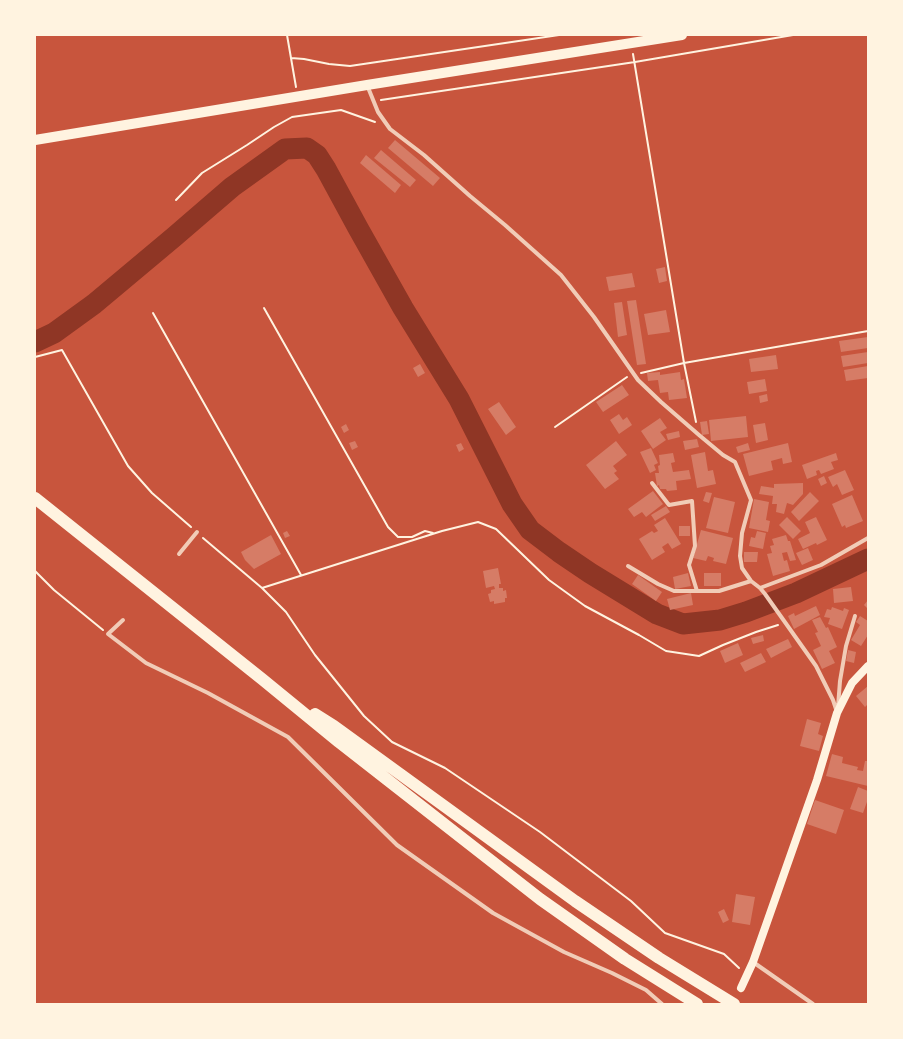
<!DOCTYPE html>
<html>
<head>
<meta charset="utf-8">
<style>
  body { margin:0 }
  #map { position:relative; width:903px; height:1039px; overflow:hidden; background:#c8553d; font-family:"Varela Round",sans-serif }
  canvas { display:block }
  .frame { position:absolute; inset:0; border:36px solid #fff3e0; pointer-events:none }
</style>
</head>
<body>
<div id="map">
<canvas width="903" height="1039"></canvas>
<div class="frame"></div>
</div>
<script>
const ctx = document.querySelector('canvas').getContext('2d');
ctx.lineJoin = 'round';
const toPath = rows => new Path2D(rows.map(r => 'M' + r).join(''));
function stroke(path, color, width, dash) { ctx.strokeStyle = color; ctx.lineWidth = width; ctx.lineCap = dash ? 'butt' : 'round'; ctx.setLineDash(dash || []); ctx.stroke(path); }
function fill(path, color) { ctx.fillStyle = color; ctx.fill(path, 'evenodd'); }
stroke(toPath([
  [35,342,54,333,94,304,174,237,232,187,285,149,307,148,317,155,326,169,358,228,403,308,459,399,512,504,530,530,559,552,590,573,657,614,683,624,720,620,746,612,796,593,868,559]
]), '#8f3625', 21);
fill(toPath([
  [395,140,440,178,433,186,388,148],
  [381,150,416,180,410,187,374,158],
  [366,155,401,185,395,193,360,163],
  [665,267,667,281,659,283,656,269],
  [632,273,635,287,609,291,606,277],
  [636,300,646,364,637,365,627,301],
  [622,302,627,335,618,337,614,303],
  [666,310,670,332,648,335,644,314],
  [868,337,868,348,841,352,839,341],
  [868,352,868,363,843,367,841,356],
  [776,355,778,369,751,372,749,359],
  [420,364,425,373,418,377,413,368],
  [868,366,868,378,846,381,844,370],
  [660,372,660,375,680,372,681,380,684,379,687,398,669,400,668,392,660,393,658,380,648,381,647,373],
  [765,379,767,391,749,394,747,382],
  [622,385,629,395,603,412,596,402],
  [767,394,768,401,760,403,759,396],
  [499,402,516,427,506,435,488,409],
  [619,414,623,420,627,417,632,425,619,434,610,420],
  [746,416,748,437,711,441,709,420],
  [660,418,667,428,660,432,666,440,653,449,641,431],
  [707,421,709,434,702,435,700,422],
  [765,423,768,440,756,443,753,425],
  [346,424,349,430,344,433,341,427],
  [679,431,680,437,668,440,666,434],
  [697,439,699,447,685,450,683,441],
  [355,441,358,447,352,450,349,443],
  [616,441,627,455,613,466,617,471,614,473,619,479,605,489,586,465],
  [461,443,464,449,459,452,456,445],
  [748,443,750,450,738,453,736,447],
  [788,443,792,462,783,464,782,458,771,461,773,470,749,476,743,454],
  [651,448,658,463,654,465,656,470,650,473,640,452],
  [705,452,708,471,713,470,716,484,697,488,691,455],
  [673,453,675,462,671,463,673,472,689,470,691,479,676,481,677,490,667,491,666,489,660,489,659,485,657,486,655,473,659,473,658,466,660,465,659,455],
  [836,453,838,460,831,462,834,469,821,474,819,470,816,471,817,475,807,479,802,465],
  [845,470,854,490,842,495,837,484,833,487,828,477],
  [824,476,827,483,821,486,818,479],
  [803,483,803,494,793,505,787,503,784,514,776,512,777,504,772,504,773,496,759,494,761,486,774,488,774,484],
  [653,491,663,504,646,517,642,512,634,517,628,509],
  [706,492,712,493,709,503,703,501],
  [810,492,819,501,799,521,791,512],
  [852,495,863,521,846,528,845,525,842,527,832,504],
  [714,497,735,502,728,533,706,528],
  [754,499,769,502,766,520,770,521,768,532,749,528],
  [666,506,670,512,655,521,651,515],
  [787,517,801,531,793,539,779,525],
  [816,517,827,540,817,545,816,543,803,549,798,539,810,533,805,522],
  [665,518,681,544,672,549,668,543,662,547,665,552,652,560,639,539,652,531,654,533,658,531,654,525],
  [679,526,690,526,690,536,679,536],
  [701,530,733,538,726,564,713,561,714,558,708,556,706,561,693,558],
  [287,531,290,536,285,538,283,533],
  [757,531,766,533,763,549,749,546,751,537,755,538],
  [271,535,281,554,254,569,245,560,241,552],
  [786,535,788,541,790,541,796,560,790,561,787,552,782,553,784,561,787,560,790,571,773,576,767,554,772,553,770,546,774,545,772,539],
  [808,548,813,560,802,565,796,553],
  [744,552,758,552,757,562,744,562],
  [498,568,501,584,499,584,499,588,503,588,503,591,506,590,507,598,505,598,505,602,494,604,494,601,490,602,488,594,491,593,491,590,495,589,494,586,486,588,483,571],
  [688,573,691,586,675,589,673,577],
  [704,573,721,573,721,586,704,586],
  [638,575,662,592,656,601,632,584],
  [851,587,853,601,834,603,833,589],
  [691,593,693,605,670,610,667,599],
  [868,600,868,609,864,605],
  [816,606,820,615,794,629,788,616,794,613,795,616],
  [832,607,843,611,844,608,849,610,842,629,828,624,830,618,824,617,827,609,831,610],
  [860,616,868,621,868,635,861,646,851,640,860,625,856,622],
  [820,617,826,628,828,627,837,647,829,651,835,663,822,669,813,650,821,646,815,633,818,632,812,620],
  [763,635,764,641,753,644,751,638],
  [788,639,792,647,771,658,766,649],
  [738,643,743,655,725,663,720,651],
  [848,650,856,652,854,663,846,661],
  [761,653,766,662,745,672,740,663],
  [868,686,868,704,865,707,856,696],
  [807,719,821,723,818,734,823,736,819,751,800,746],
  [832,754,843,757,842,763,858,767,857,770,863,771,865,761,868,761,868,786,826,776],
  [858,787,868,791,868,799,863,813,850,809],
  [815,800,844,810,836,834,807,824],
  [736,894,755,897,750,925,732,922],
  [724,909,729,920,723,923,718,912]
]), '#d67c66');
stroke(toPath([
  [287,35,296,87],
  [633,54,684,363,696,422],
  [291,58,304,59,329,64,350,66,559,35],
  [381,100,635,62,793,35],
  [176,200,202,173,247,145,274,127,292,117,341,110,375,122],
  [264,308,388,527,398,537,412,537,425,531,433,533],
  [153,313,301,575],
  [35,357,62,350,128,466,152,493,191,527],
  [641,373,684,363,868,331],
  [555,427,627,377],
  [203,538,262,588,286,612,315,655,364,716,392,742,445,768,540,832,631,901,665,933,724,954,739,968],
  [35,571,54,590,103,630],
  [262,588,442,531,478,522,496,529,549,580,585,606,639,635,666,651,699,656,723,645,756,632,778,625]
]), '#fff3e0', 2);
stroke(toPath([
  [367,85,378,112,390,129,424,155,470,196,505,225,561,275,594,317,638,380,661,402,699,435,723,455,735,462,751,500,742,533,740,556,742,568,751,581,760,588,765,594,816,666,833,700,837,712],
  [652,483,669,505,692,501,695,546,689,565,697,591],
  [179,554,197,532],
  [628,566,658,584,674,591,719,591,751,581],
  [760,588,821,565,868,538],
  [123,620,108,634,146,663,208,693,288,737,397,845,493,913,564,952,612,973,646,990,662,1004],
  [838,707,840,681,846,646,855,616],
  [753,962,813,1004]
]), '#f1ccb7', 4);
stroke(toPath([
  [741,988,753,962,817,780,837,713,852,683,868,666]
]), '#fff3e0', 8);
stroke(toPath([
  [35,140,367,85,682,35]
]), '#fff3e0', 10);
stroke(toPath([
  [35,498,262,679,339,742,540,899,625,959,697,1004],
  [315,714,334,726,575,901,659,958,734,1004]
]), '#fff3e0', 12);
</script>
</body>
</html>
